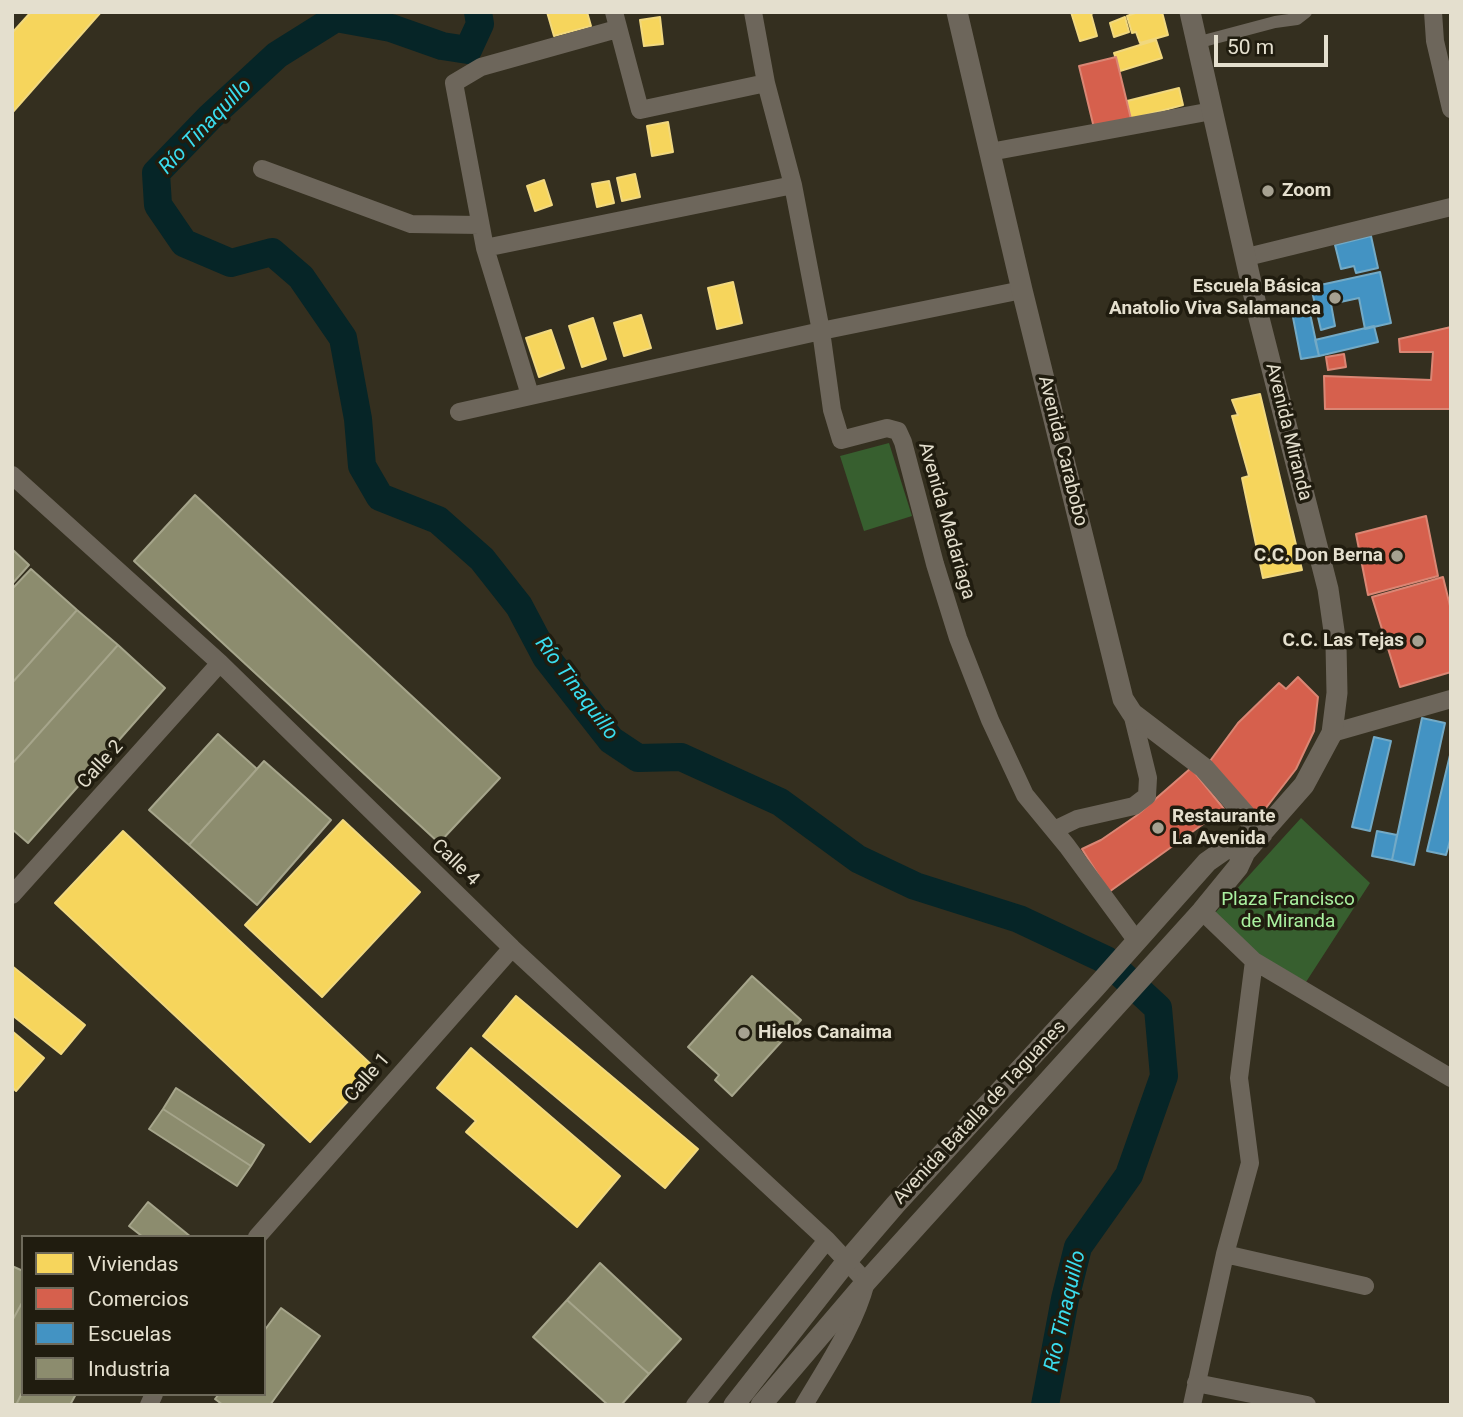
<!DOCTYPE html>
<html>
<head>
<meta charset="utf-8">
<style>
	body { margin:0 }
	#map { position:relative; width:1463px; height:1417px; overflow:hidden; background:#342f1f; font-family:Roboto,sans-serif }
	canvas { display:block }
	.frame { position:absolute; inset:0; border:14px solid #e4dfce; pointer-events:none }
	.legend { position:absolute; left:21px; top:1235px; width:245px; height:161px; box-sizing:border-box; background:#201c0f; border:2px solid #6e6a5b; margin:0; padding:9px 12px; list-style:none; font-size:21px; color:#e4dfce }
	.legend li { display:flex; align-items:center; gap:14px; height:35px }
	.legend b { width:35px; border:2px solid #6e6a5b }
	.scale { position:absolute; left:1214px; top:35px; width:114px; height:32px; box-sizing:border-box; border:4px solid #e4dfce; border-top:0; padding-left:9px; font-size:21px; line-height:24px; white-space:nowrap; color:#e4dfce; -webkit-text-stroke:5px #201c0f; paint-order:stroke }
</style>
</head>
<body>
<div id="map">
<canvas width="1463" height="1417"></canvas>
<div class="frame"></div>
<ul class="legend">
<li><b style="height:19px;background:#f6d55c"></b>Viviendas</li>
<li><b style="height:19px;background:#d6604d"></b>Comercios</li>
<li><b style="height:19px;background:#4393c3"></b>Escuelas</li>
<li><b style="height:19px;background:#8c8c6e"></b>Industria</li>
</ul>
<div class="scale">50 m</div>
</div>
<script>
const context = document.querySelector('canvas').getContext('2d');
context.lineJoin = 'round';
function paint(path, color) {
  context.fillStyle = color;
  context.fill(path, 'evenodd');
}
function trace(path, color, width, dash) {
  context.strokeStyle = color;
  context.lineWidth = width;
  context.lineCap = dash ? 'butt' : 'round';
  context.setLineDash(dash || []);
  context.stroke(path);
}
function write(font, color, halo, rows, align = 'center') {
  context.font = font + ' Roboto,sans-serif';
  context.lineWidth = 7;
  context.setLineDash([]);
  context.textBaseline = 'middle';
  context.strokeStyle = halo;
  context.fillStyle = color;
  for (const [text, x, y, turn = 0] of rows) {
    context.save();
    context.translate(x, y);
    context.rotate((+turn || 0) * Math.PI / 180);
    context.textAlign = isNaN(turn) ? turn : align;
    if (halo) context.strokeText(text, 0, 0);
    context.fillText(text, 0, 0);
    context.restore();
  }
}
const green = new Path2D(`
	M889,443L912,516L864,531L840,456Z
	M1301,818L1370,883L1306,982L1255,953L1215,913Z`);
const homes = new Path2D(`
	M31,12H101L12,113V33Z
	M547,12H587L591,26L554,36Z
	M1071,12H1095L1091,14L1097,36L1080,41Z
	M1138,12H1162L1168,35L1140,43L1136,32L1132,33L1127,16Z
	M660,17L663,44L644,46L640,20Z
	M1125,17L1129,32L1114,37L1110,23Z
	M1156,40L1162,58L1120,71L1114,53Z
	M1179,88L1183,105L1131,119L1127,101Z
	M668,122L673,152L652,156L647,126Z
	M635,174L640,197L622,201L617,178Z
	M544,180L552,205L535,211L527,186Z
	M609,181L614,203L597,207L592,184Z
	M733,282L742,323L717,329L708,288Z
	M641,315L651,348L624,356L614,323Z
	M593,318L606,359L582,367L569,326Z
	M551,330L564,368L539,377L526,338Z
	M1260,394L1302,570L1263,578L1242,478L1249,476L1232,416L1238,415L1232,400Z
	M343,820L420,892L322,997L245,925Z
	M123,831L377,1070L310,1142L55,903Z
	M12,966L85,1025L61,1054L12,1015Z
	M516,996L698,1149L665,1188L483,1036Z
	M12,1031L44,1058L16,1091L12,1087Z
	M471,1048L620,1176L577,1227L466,1132L476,1121L437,1088Z`);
const shops = new Path2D(`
	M1116,57L1131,119L1094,128L1079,66Z
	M1451,327V409H1325L1324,376L1431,380L1433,352H1400L1399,339Z
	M1344,354L1346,367L1328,370L1326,357Z
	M1426,516L1438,576L1368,595L1356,534Z
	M1443,577L1451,610V672L1400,687L1372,597Z
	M1298,677L1318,697L1314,731L1296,769L1259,817L1210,761L1238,723L1279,683L1286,689Z
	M1191,768L1224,809L1109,892L1082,849L1101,840L1136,816Z`);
const schools = new Path2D(`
	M1371,236L1378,268L1356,273L1354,266L1341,269L1335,245Z
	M1380,272L1391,323L1365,329L1359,298L1331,304L1335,326L1321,330L1311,287Z
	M1308,304L1319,356L1301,359L1291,307Z
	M1374,326L1378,342L1319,356L1315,340Z
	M1422,718L1445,723L1414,865L1392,860Z
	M1374,737L1391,741L1370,831L1352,827Z
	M1451,751V837L1446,855L1427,851Z
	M1377,831L1397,835L1392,860L1372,856Z`);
const industry = new Path2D(`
	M195,495L500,778L439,843L134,561Z
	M12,549L29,565L12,584Z
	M31,569L77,610L12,683V589Z
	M77,610L118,645L12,764V683Z
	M118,645L165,688L28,843L12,829V764Z
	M218,734L257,769L189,845L149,810Z
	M264,761L331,820L257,905L189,845Z
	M752,976L801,1020L732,1096L715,1080L719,1075L688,1047Z
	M176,1088L264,1145L251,1166L163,1109Z
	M163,1109L251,1166L237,1186L149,1129Z
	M148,1202L191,1237H143L129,1226Z
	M600,1263L681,1339L649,1374L567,1300Z
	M12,1266L23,1271V1301L12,1321Z
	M567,1300L649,1374L621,1405H608L533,1337Z
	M23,1301V1391L16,1405H12V1321Z
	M281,1308L320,1336L270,1405H223L215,1399L219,1394H264V1331Z
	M23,1391V1394H76L70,1405H16Z`);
const river = new Path2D(`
	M478,12L480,24L468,50L442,46L391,28L336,18L277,55L210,117L156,173L158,205L184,243L231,263L272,252L301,277L343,338L358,419L362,466L380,497L438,520L482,559L519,606L546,657L611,740L638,758L681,757L780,802L858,859L915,886L1019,919L1106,960L1158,1008L1164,1076L1129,1175L1078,1247L1065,1299L1045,1405`);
const pedestrian = new Path2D(`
	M1196,43L1275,22L1297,19L1306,12`);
const minor = new Path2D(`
	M614,12L640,110L766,83
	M753,12L766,83L793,185L821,331L832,410L841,440L887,428L898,431L903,442L935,564L958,638L990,720L1025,795L1067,846L1136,940
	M1433,12L1435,41L1451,109
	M990,152L1212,111
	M262,169L411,224L480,225
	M485,248L454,83L481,67L617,29
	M1247,257L1451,207
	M530,395L485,248L793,185
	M459,412L821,331L1022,290
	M12,475L220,663L512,948L827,1240L866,1282C855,1325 827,1366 804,1405
	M1332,733L1451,699
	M1054,830L1077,819L1134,806L1147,796L1148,778L1132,713
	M12,895L220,663
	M1254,961L1451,1078
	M257,1237L512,948
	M1225,1254L1365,1286
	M1196,1383L1307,1405
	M149,1405L154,1394
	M695,1405L827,1240
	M1192,1405L1225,1254L1250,1163L1239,1078L1254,961L1202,911`);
const tertiary = new Path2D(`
	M957,12L1022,290L1123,699L1132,713L1204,768L1262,834
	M734,1405L847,1261L896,1204L1095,988L1207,862L1227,848L1245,852
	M761,1405L866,1282L1202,911L1238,867L1245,852L1304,785L1332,733L1337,693L1336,645L1328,589L1259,318L1190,12`);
const markers = [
	[1268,191,7,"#a6a191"],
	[1335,298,7,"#a6a191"],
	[1397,556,7,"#a6a191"],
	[1418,641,7,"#a6a191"],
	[1158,828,7,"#a6a191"],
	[744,1033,7,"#a6a191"]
];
const poiNames = [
	["Zoom",1282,191],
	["Escuela Básica",1321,287,"right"],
	["Anatolio Viva Salamanca",1321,309,"right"],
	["C.C. Don Berna",1383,556,"right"],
	["C.C. Las Tejas",1404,641,"right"],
	["Restaurante",1172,817],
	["La Avenida",1172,839],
	["Hielos Canaima",758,1033]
];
const streetNames = [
	["Avenida Miranda",1288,432,76],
	["Avenida Carabobo",1062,451,76],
	["Avenida Madariaga",946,521,74],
	["Calle 2",101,765,-48],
	["Calle 4",455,863,44],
	["Calle 1",368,1078,-49],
	["Avenida Batalla de Taguanes",980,1113,-47]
];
const parkNames = [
	["Plaza Francisco",1288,900],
	["de Miranda",1288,922]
];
const waterNames = [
	["Río Tinaquillo",206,127,-46],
	["Río Tinaquillo",576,689,53],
	["Río Tinaquillo",1066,1311,-77]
];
paint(green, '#375f2f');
paint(homes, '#f6d55c');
trace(homes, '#f1d87e', 2);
paint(shops, '#d6604d');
trace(shops, '#da8674', 2);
paint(schools, '#4393c3');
trace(schools, '#73aac6', 2);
paint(industry, '#8c8c6e');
trace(industry, '#a6a58b', 2);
trace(river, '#062527', 28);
trace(pedestrian, '#6d665b', 12);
trace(minor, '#6d665b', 18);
trace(tertiary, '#6d665b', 21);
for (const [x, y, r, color] of markers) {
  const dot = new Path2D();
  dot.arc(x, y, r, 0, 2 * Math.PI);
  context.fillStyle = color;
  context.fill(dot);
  trace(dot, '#201c0f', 2.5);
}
write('bold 19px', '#e4dfce', '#201c0f', poiNames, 'left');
write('19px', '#e4dfce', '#201c0f', streetNames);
write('19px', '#a9f09f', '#201c0f', parkNames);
write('italic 21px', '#3addee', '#201c0f', waterNames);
</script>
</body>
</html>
